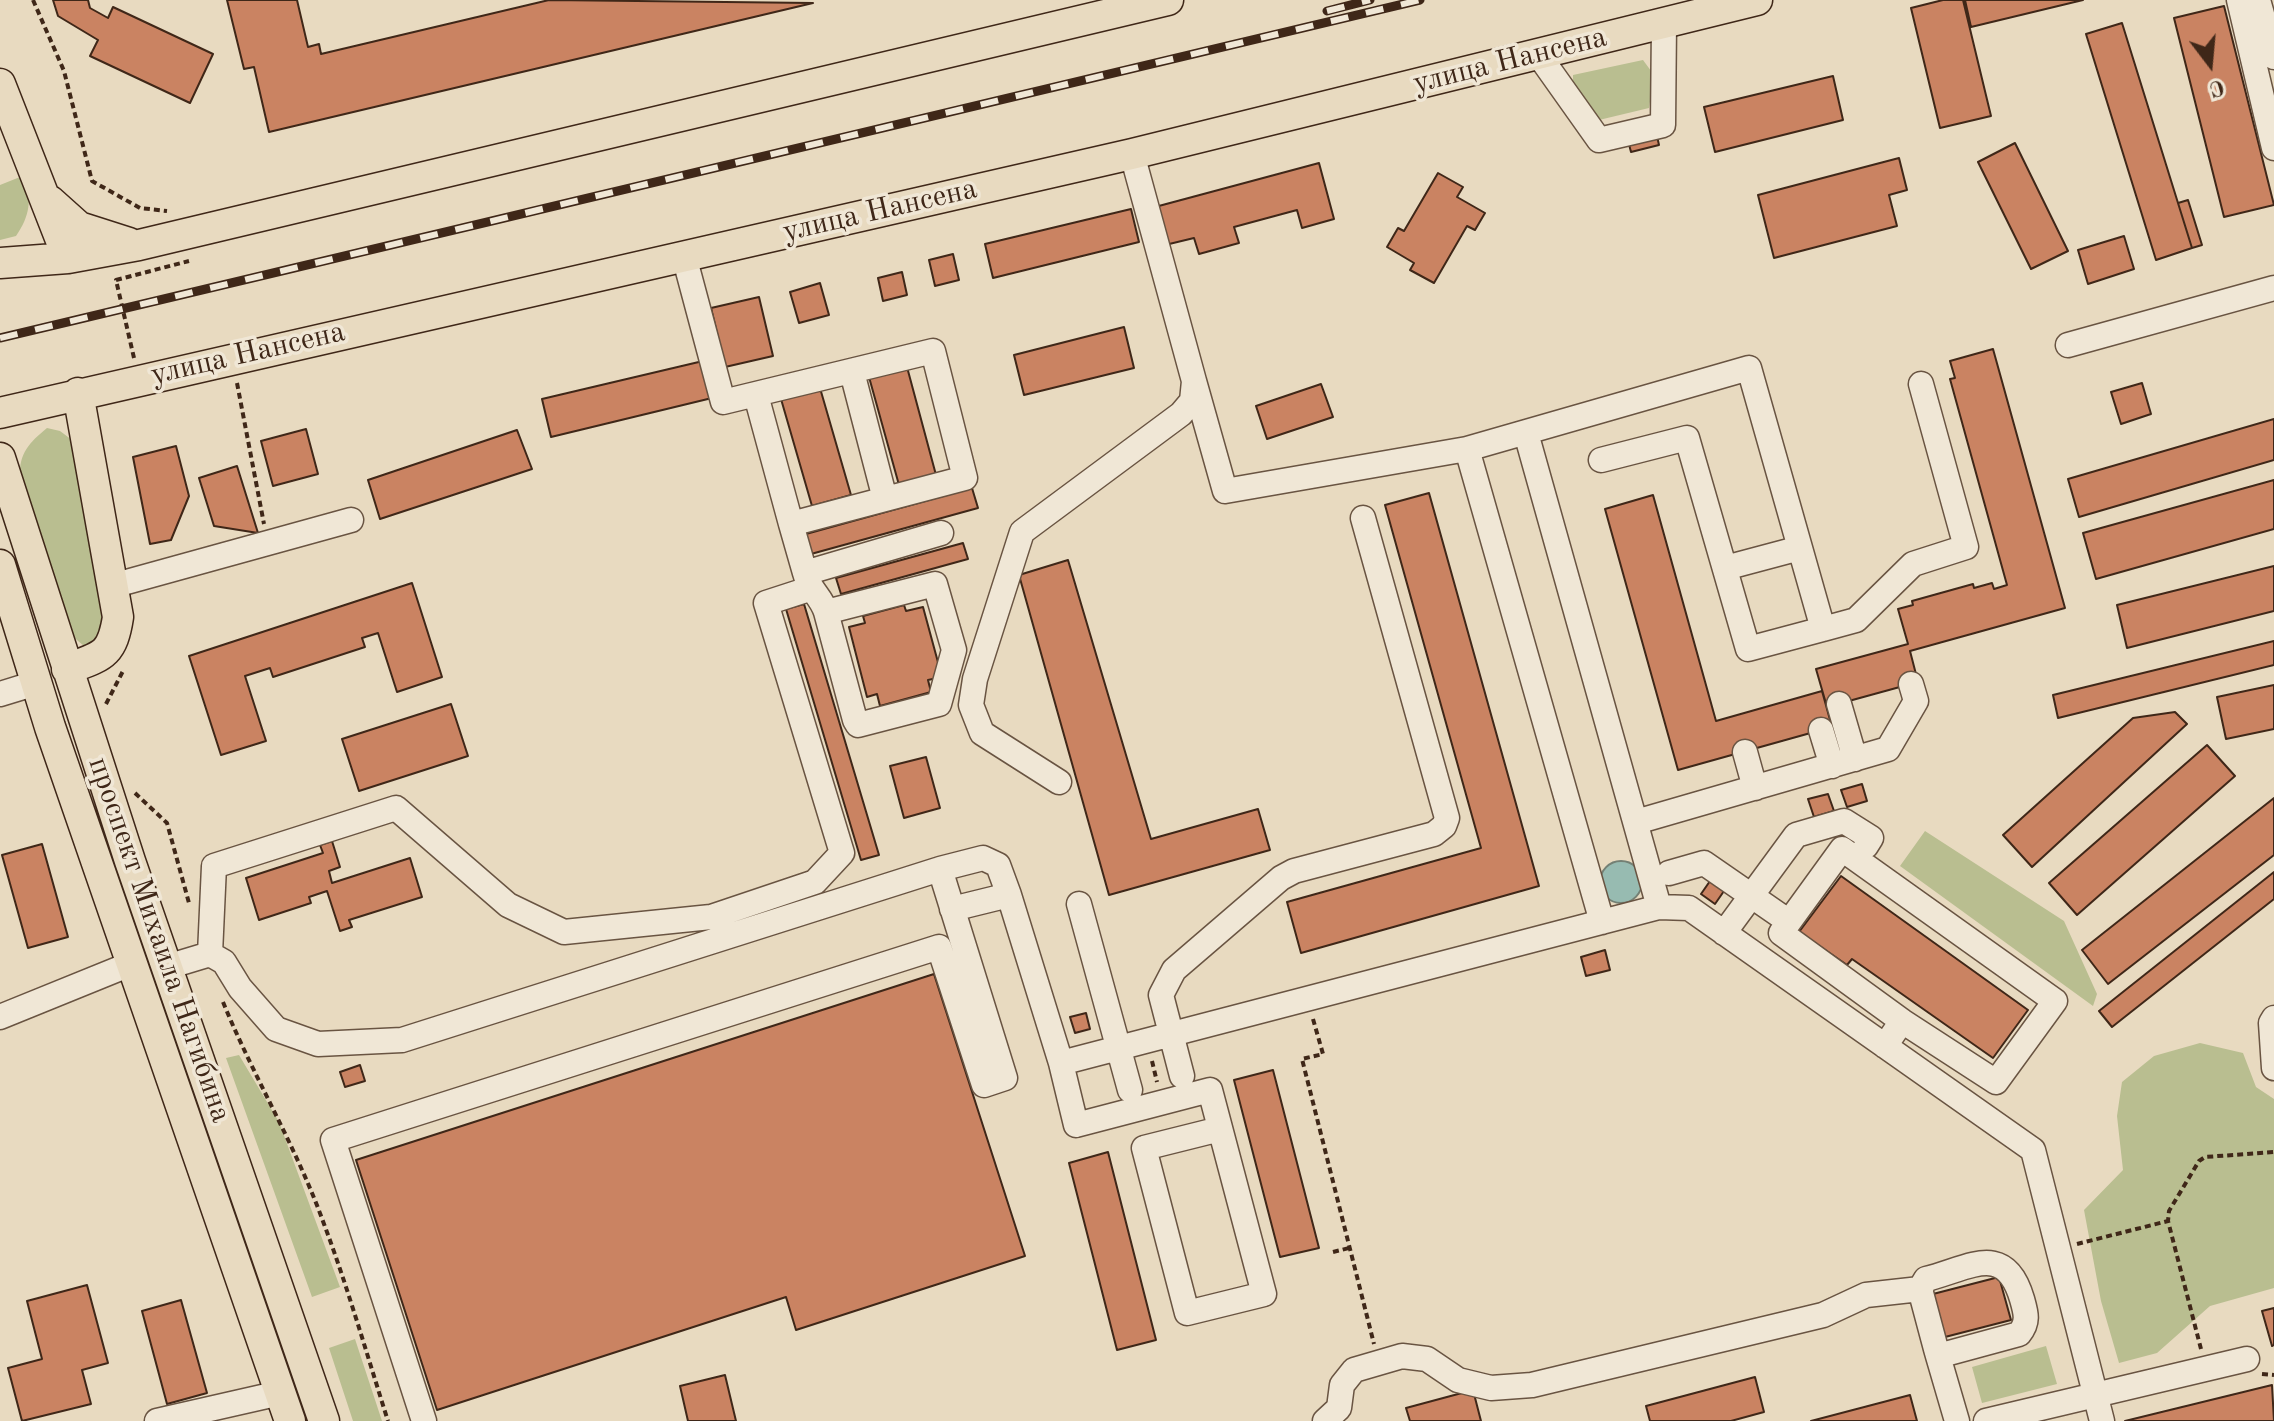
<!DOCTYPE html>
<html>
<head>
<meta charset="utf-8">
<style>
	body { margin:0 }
	#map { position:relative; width:2274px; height:1421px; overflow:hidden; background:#e8dac0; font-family:"Old Standard TT",serif }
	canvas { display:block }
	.north { position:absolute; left:2170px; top:24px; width:80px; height:80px; -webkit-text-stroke:6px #f0e7d6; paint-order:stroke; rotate:164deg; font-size:22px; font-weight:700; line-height:32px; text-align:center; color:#3f2718 }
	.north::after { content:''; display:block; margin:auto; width:28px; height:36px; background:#3f2718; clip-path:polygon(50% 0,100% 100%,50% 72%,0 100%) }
</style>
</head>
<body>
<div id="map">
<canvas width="2274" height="1421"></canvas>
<div class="north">С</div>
</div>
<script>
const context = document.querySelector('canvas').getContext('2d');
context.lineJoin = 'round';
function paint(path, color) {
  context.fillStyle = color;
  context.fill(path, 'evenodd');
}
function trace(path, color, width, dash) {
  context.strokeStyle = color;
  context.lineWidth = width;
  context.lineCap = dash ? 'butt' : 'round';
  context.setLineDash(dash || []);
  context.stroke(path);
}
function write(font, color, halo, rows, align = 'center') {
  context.font = font + ' "Old Standard TT",serif';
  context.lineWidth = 7;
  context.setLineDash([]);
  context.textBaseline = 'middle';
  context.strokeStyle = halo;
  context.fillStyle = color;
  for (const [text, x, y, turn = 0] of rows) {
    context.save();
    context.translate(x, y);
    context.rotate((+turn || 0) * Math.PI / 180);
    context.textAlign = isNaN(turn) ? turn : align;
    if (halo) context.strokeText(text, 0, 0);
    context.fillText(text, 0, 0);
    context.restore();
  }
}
const green = new Path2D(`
	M1643,60L1654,75L1649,108L1599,120L1573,85V75Z
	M25,175C32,199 30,216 16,236L0,240V185Z
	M47,428L60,431L76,443L108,604L98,644L84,646L71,635L20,477C19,453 29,443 47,428Z
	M1925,831L2064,921L2097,994L2093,1006L1900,866Z
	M2200,1043L2243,1053L2256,1087L2274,1099V1288L2210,1306L2157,1353L2119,1363L2101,1301L2084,1210L2123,1170L2117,1116L2122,1082L2154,1056Z
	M239,1055L279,1122L340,1287L312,1297L226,1058Z
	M355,1339L382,1421H353L329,1348Z
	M2046,1346L2057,1384L1982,1403L1972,1367Z`);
const water = new Path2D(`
	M1600 882a21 21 0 1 1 42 0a21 21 0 1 1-42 0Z`);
const building = new Path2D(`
	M53,0H88L90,8L108,18L113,7L213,54L190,103L90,56L98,40L58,16Z
	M227,0H297L308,47L319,44L321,54L549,0L813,3L269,132L254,67L244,69Z
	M1943,0H1963L1991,116L1940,128L1911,8Z
	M1965,0H2083L1971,27Z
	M2224,6L2274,205L2224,217L2174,18Z
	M2122,23L2192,248L2156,260L2086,34Z
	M1833,76L1843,120L1715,152L1704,107Z
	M1654,123L1659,145L1631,152L1625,129Z
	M2015,143L2068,251L2031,269L1978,162Z
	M1899,158L1907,190L1889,195L1897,226L1774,258L1758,195Z
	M1319,163L1334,219L1302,228L1297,210L1234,227L1239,243L1199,254L1194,238L1165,245L1155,207Z
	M1438,173L1463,187L1457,197L1485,213L1475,230L1467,226L1434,283L1410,270L1414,263L1387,247L1398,228L1404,231Z
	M2188,200L2202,245L2192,248L2178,203Z
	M1131,209L1139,242L993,278L985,244Z
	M2124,236L2134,269L2088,284L2078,250Z
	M953,254L959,280L935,286L929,260Z
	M902,272L907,295L883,301L878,278Z
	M820,283L829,315L799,323L790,292Z
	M759,297L773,356L725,367L711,308Z
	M1124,327L1134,368L1024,395L1014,355Z
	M1993,349L2065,608L1910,651L1918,682L1827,707L1816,669L1908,644L1898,609L1913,605L1912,601L1973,584L1974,588L1992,583L1994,589L2007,585L1950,379L1955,378L1950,361Z
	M703,361L712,398L551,437L542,399Z
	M907,367L936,475L899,485L869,377Z
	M2142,383L2151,414L2121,424L2111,392Z
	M1321,384L1333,417L1267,439L1256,406Z
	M820,388L851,495L812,506L781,399Z
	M2274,419V460L2079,517L2068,479Z
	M306,429L318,474L273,486L261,441Z
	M517,430L532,469L380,519L368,480Z
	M176,446L189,496L171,540L150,544L133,457Z
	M237,466L258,533L214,526L199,478Z
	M2274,480V529L2096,579L2083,533Z
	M972,488L978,508L811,554L806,534Z
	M1429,493L1539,886L1301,953L1287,902L1481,848L1385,505Z
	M1653,495L1716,721L1822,691L1832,727L1678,770L1605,509Z
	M963,543L968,559L841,594L836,578Z
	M1068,560L1151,839L1258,809L1270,850L1109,895L1019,575Z
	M2274,566V611L2127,648L2117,605Z
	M412,583L442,677L397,692L378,633L362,638L365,647L273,677L270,668L245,676L266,741L221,755L189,656Z
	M804,604L879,855L861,860L786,609Z
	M904,605L906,611L923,607L942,677L928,680L931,692L880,706L877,694L867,697L849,627L865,623L863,616Z
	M2274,641V665L2058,718L2053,695Z
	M2274,685V729L2226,739L2217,697Z
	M451,704L468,756L359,791L342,739Z
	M2175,712L2187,724L2032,867L2003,835L2133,718Z
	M2207,745L2235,776L2077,915L2049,883Z
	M926,757L940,808L904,818L890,766Z
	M1862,784L1867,801L1847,807L1841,790Z
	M1828,794L1834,811L1814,817L1808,799Z
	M2274,798V855L2108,984L2082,950Z
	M332,841L340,867L329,871L332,883L410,858L422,897L349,920L352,927L340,931L327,891L309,897L311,903L259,920L246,878L323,853L320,845Z
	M42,844L68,937L28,948L2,855Z
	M2274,872V899L2112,1027L2099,1011Z
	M1841,876L2028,1010L1993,1058L1852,959L1847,965L1799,932Z
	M1710,881L1724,891L1715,904L1701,894Z
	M1605,950L1610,970L1586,976L1581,957Z
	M934,974L1025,1256L796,1330L786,1297L437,1410L356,1160Z
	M1086,1013L1090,1029L1075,1033L1070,1017Z
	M360,1065L365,1081L345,1087L340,1072Z
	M1273,1070L1319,1248L1280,1257L1234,1080Z
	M1108,1152L1156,1340L1117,1350L1069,1163Z
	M1999,1277L2011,1320L1945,1337L1933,1294Z
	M87,1285L108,1363L82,1370L91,1404L22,1421L8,1368L42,1359L27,1301Z
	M181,1300L207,1393L167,1404L142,1311Z
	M2274,1308V1345L2272,1346L2262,1311Z
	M725,1375L736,1421H688L680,1386Z
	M1755,1377L1764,1412L1731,1421H1650L1646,1406Z
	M2272,1385L2274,1421H2125Z
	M1473,1390L1481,1421H1410L1406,1408Z
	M1910,1395L1917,1421H1811Z`);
const path = new Path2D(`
	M33,0L64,71L92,181L140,208L167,211
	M134,358L116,280L189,261
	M237,383L264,524
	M106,704L124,669
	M135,793L167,823L189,903
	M223,1002C254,1078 296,1146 324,1224C348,1288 367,1355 388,1421
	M1313,1019L1323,1054L1302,1059L1374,1344
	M1152,1061L1157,1082
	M2077,1244L2168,1221
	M1333,1252L1349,1248
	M2201,1349L2168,1221L2169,1211L2199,1161L2205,1157L2274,1152
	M2262,1374L2274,1375`);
const minor = new Path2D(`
	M2239,0L2274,148
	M2258,0L2274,57
	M1538,54L1599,140L1663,125L1664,23
	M684,256L723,402L933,351L965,478L791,524L756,395
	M2068,345L2274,288
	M852,372L885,499
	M1194,381L1225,491L1467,449L1749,368L1823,629L1856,620L1913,564L1966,547L1921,384
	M1526,433L1659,907
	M1467,449L1602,922
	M1601,460L1687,438L1748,649L1823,629
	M791,524L805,573
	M1725,568L1800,548
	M112,586L351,520
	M826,612L935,584L954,650L939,704L858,725L855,720L826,612C821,596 809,590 805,573L941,533
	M0,694L36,683
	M1839,704L1855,759
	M1821,730L1832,766
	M1745,752L1755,788
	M1059,782L982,733L971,705L975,679L1022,532L1181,414L1192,401L1194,381L1132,154
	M1636,822L1888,749L1916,701L1911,684
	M940,869L983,858L998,865L1009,895
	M1669,873L1704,863L1785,919
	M1079,904L1130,1090
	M952,909L1009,895L1061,1063L1659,907L1689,908L2033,1150L2102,1421
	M1724,933L1796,835L1844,821L1871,838L1866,846
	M210,954L214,866L396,808L508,905L564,932L711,917L815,882L842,853L766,603L809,589
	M167,967L210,954L224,962L240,988L276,1029L318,1044L402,1040L940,869L1005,1078L984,1085L939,947L333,1140L424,1421
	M0,1017L133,963
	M2274,1018L2271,1023L2274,1068
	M1885,1046L1902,1021L1996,1082L2055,1001L1842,849L1781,933L1902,1021
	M1061,1063L1076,1125L1210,1090L1264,1294L1187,1313L1144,1148L1220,1129
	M1182,1076L1161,995L1174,970L1281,878L1294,871L1434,834L1444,826L1447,818L1363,518
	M1938,1356L2019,1334C2029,1322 2026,1313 2022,1299C2005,1241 1970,1268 1926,1279L1920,1289L1936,1349L1938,1356L1957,1421
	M157,1421L280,1393
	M1325,1421L1339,1408L1342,1385L1354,1370L1402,1356L1427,1359L1458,1380L1491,1388L1532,1385L1823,1315L1866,1295L1920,1289
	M1986,1421L2247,1359`);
const major = new Path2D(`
	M0,84L68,258
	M50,201L79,227L129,243
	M0,263L68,258L139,245L1168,0
	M0,413L1132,154L1757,0
	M0,458L130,861L324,1421
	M0,565L50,727L290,1421
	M67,669C102,656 112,656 118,617L78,393`);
const rail = new Path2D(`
	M1327,11L1370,0
	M0,338L1420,0`);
const streetNames = [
	["улица Нансена",1510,61,-14],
	["улица Нансена",880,211,-13],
	["улица Нансена",248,354,-13],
	["проспект Михаила Нагибина",159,940,71]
];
paint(green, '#b9be90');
paint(water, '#97bbb1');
trace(water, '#748074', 2);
paint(building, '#ca8362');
trace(building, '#3f2718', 2);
trace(minor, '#695442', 27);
trace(major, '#3f2718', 33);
trace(path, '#3f2718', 4, [6, 4]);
trace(minor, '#f0e7d6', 24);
trace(major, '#e8dac0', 30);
trace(rail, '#3f2718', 9);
trace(rail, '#f0e7d6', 6, [18]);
write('30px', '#3f2718', '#f0e7d6', streetNames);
</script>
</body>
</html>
